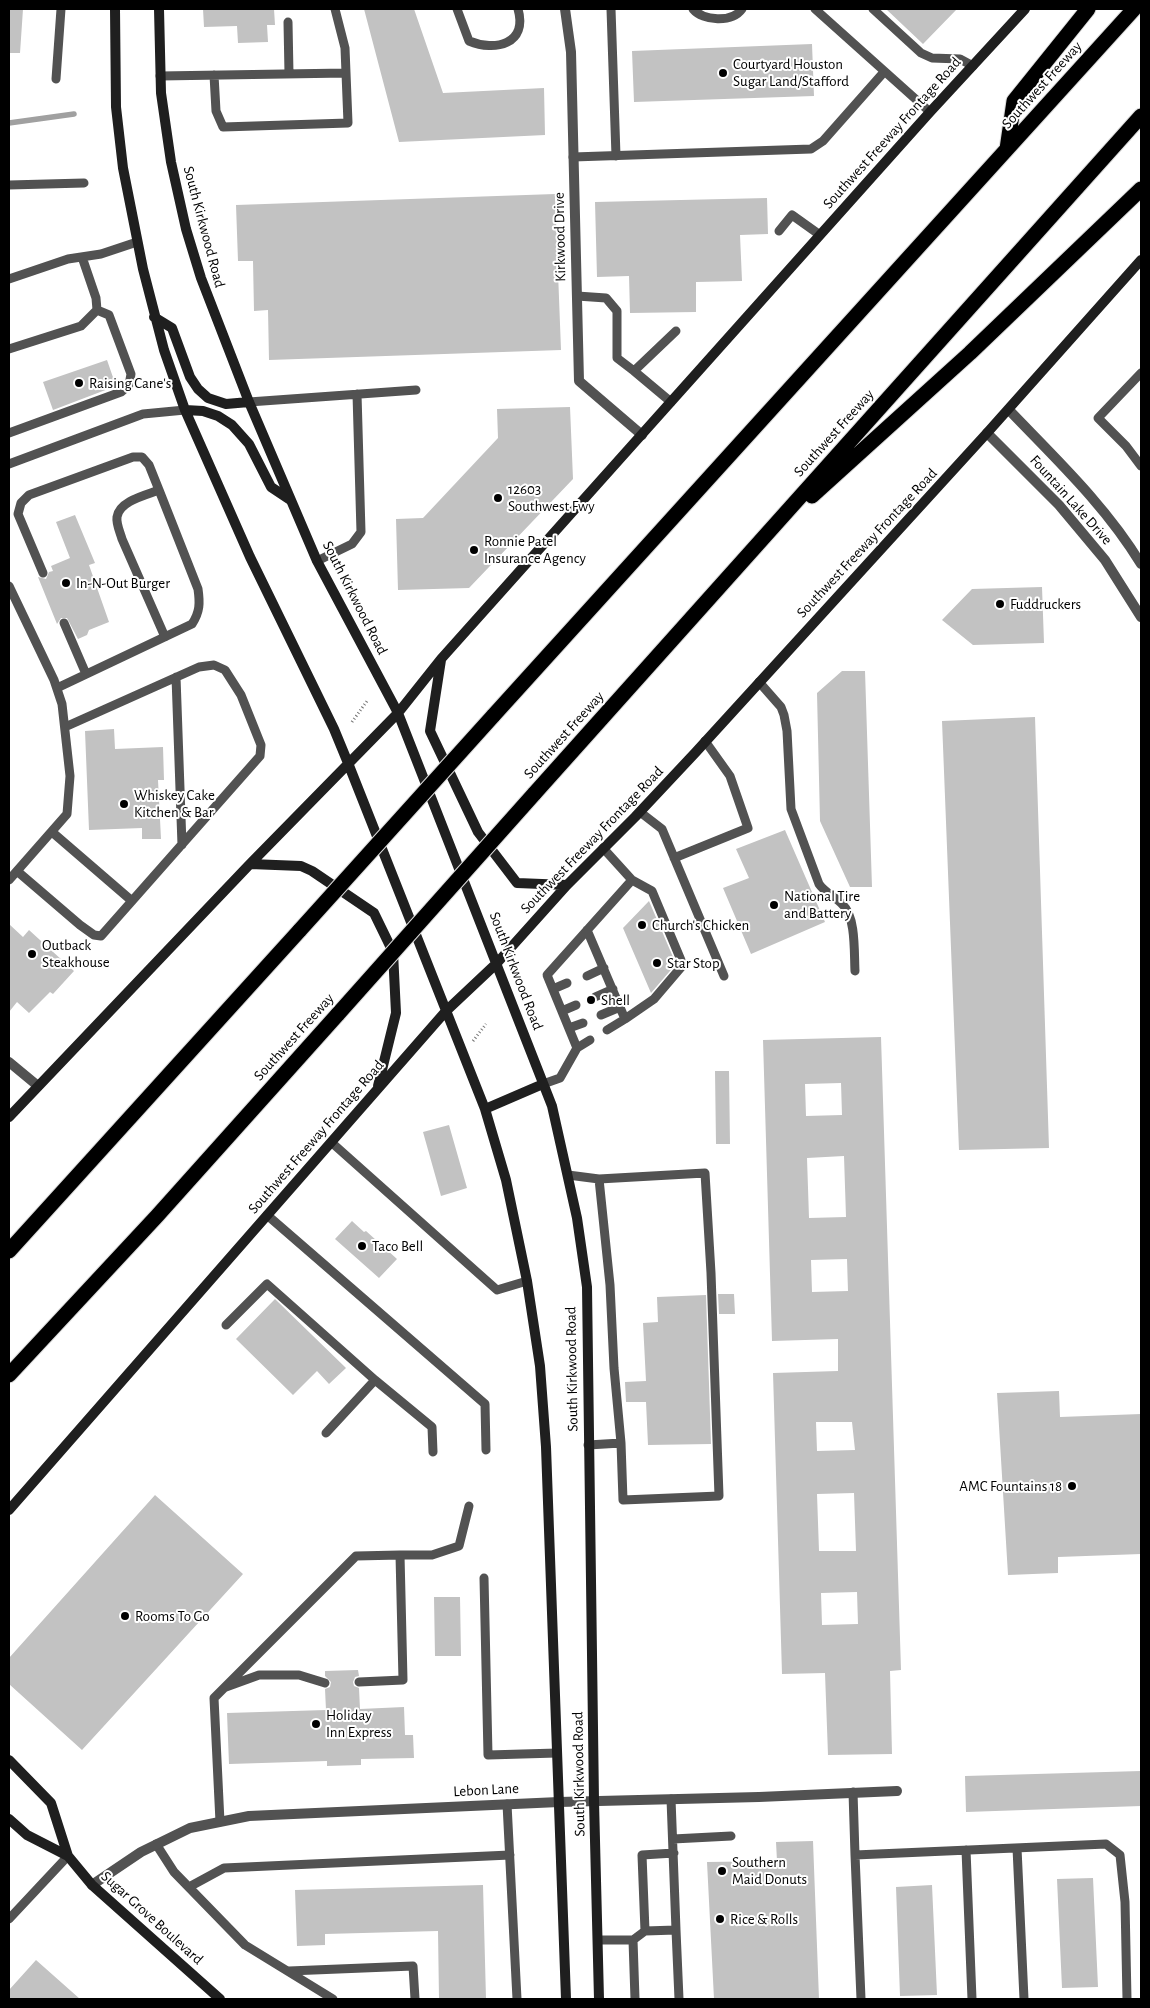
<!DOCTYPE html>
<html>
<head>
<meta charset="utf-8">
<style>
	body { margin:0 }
	#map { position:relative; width:1150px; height:2008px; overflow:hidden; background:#fff; font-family:"Alegreya Sans",sans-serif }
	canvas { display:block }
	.frame { position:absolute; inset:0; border:10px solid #000; pointer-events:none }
</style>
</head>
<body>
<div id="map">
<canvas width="1150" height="2008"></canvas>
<div class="frame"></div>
</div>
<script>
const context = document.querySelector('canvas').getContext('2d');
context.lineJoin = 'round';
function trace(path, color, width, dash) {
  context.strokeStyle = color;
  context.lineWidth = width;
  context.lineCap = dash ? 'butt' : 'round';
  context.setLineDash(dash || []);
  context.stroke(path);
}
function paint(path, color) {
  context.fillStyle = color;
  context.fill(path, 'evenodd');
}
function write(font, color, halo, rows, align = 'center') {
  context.font = font + ' "Alegreya Sans",sans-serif';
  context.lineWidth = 4;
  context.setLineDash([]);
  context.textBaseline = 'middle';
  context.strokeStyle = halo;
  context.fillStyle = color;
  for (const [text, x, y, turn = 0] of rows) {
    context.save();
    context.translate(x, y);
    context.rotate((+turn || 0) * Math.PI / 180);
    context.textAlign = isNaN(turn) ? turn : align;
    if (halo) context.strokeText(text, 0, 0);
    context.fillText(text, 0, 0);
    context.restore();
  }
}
const stream = new Path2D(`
	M9,123L74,114`);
const building = new Path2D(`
	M9,9H23L20,53H9Z
	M203,9H274L275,25H267L268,42L238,43L237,26L204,27Z
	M364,9H414L443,93L544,88L545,135L399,142Z
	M886,9H957L923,44Z
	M812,44L814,96L634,102L632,51Z
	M555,194L561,350L269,360L268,310L254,311L253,261H238L236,205Z
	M767,198L768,234L740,235L742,281L696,282V312L630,313L629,276L597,277L595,202Z
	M107,360L116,386L53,410L43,382Z
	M570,407L573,479L469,588L398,590L396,519L423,518L498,438L497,409Z
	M75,515L95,563L89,565L109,622L89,630L87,635L78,639L67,618H61L57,624L38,577L46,579L49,572L53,571L51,566L70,558L56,522Z
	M1042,587L1044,643L973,645L942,620L972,589Z
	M842,671H865L872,887H850L820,821L817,693Z
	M1035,717L1049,1148L959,1150L942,721Z
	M114,729L115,749L163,747L164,780H158L161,839H142V828L89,830L85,731Z
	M785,830L825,922L751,954L723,888L749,878L736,849Z
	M649,901L676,964L651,993L623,928Z
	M9,924L23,937L29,930L74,971L53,994L50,992L29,1013L17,1002L9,1012Z
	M881,1037L901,1670L890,1671L892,1754L828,1755L825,1673L782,1674L773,1373L838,1371V1339L772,1341L763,1040ZM841,1083L842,1115L806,1116L805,1084ZM844,1156L846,1217L809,1218L807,1158ZM847,1259L848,1291L812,1292L811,1260ZM816,1422H852L855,1450L817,1451ZM854,1493L856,1551H819L817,1494ZM857,1592L858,1624L822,1625L821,1593Z
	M715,1071H729L730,1144H716Z
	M449,1125L467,1188L441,1196L423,1132Z
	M352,1221L364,1232L366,1231L397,1259L379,1278L335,1239Z
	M718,1294H734L735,1314H719Z
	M706,1295L711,1444L648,1445L646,1402H626L625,1382L646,1381L643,1323L658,1322L657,1297Z
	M275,1299L346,1368L329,1384L317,1371L293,1395L236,1339Z
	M1059,1391L1060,1417L1141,1414V1554L1058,1557V1573L1008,1575L997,1393Z
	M155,1495L243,1574L82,1750L9,1684V1658Z
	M434,1597H460L461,1656H435Z
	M358,1670L359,1676L355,1677L353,1682L354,1686L359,1688L360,1709L404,1707L405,1735H413L414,1758L361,1759V1765L327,1766V1761L229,1764L227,1713L326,1710L325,1689L330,1687L331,1682L325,1676V1671Z
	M1141,1771V1806L966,1812L965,1776Z
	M813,1841L819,1999H714L707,1862L777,1861L776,1842Z
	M1093,1878L1098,1987L1062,1988L1057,1879Z
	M483,1885L486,1999H439L438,1931L325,1934V1945L297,1946L295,1890Z
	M932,1885L937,1995L900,1996L896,1887Z
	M36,1960L80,1999H9V1990Z`);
const path = new Path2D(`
	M352,722L367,701
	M473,1041L486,1024`);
const lane = new Path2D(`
	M457,9L469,41C495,52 528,44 518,9
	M611,9L616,156
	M693,9C703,21 732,23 742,9
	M815,9L930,112
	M873,9L921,53L932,58L960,59L973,66
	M288,22L289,74
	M214,75L216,111L223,127L348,123L345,48L335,9
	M160,76L346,73
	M56,79L61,9
	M573,157L811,149L823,141L884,72
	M9,185L84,183
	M779,231L792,215L820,235
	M9,279L68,259L101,254L137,242
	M577,296L606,298L617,311V358L634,371
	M9,349L81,326L97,310L96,298L82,257
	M1141,373L1098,418L1126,446L1141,466
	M249,402L416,390
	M671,402L634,371L676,331
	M9,433L121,392L129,385L131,374L109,315L97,310
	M9,464L143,414L185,410
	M317,561L352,544L361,532L357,394
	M43,573L18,514L21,503L29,495L133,457H142L149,465L159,490
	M9,586L54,680L62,704L70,776L67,814L9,880
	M64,623L86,674
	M176,677L182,845
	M759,682L781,707L784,715L787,731L791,809L819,884C825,893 836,897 843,905C856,917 854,953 855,971
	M57,688L192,624C200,612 200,603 198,589L159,490C146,495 119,501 117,517C116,524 120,532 122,539L165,637
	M640,812L662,829L724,976
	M52,832L132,901
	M674,858L748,828L730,776L705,741
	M17,871L80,925L94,935L101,936L260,756L261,745L241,695L225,670L214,665L199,667L65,727
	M587,930L625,1019L607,1030
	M587,976L604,968
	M553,989L567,983
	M595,997L613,989
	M562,1011L576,1005
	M601,1015L620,1007
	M625,1019L654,999L683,965L652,891L632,880
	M569,1028L583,1023
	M577,1048L590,1040
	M543,1084L560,1078L577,1048L547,975L632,880L603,848
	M331,1142L497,1290L527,1281
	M568,1175L599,1179L705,1173L711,1273L719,1496L623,1500L621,1443L588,1445
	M599,1179L610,1285L614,1368L621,1443
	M267,1215L485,1404L486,1450
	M226,1325L267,1284L375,1380
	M326,1433L375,1380L432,1427L433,1452
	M400,1555H432L459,1546L469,1506
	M484,1578L488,1755L557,1753
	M226,1687L259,1675H299L325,1683
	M853,1792L855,1855L1106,1844L1120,1855L1125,1902L1127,1999
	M507,1804L517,1999
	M220,1822L214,1698L356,1556L400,1555L403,1680L359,1682
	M673,1839L731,1836
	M156,1844L174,1872L245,1945L333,1999
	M1017,1848L1024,1999
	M966,1850L972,1999
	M855,1855L861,1999
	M189,1887L224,1868L510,1855
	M9,1919L68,1856
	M676,1930L679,1999
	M645,1931L642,1855L674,1853
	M598,1940H633L635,1999
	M633,1940L645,1931L676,1930L671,1799
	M289,1971L413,1966L415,1999`);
const street = new Path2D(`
	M565,9L571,52L579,381L642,435
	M1009,410C1055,458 1106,506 1141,564
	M987,433L1059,505L1105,560L1141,617
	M9,1062L38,1086
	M92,1885L141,1852L190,1828L249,1816L559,1802L759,1797L897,1791`);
const secondary = new Path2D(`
	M115,9L116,107L123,168L143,269L164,350L185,410L250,557L334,729L348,763L485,1109L506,1180L527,1281L540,1366L546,1447L566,1999
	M159,9L161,93L171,162L186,229L201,278L249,402L317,561L398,713L552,1106L577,1218L587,1287L594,1801L599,1999
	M154,317L172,328L190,377L198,389L208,398L226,404L249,402
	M185,410L203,411L218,416L232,425L249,444L271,487L289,499
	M441,660L430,731L478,832L517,883L567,885
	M250,864L301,866L312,871L374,913L393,952L396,1013L378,1086
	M485,1109L543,1084
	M9,1117L250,864L398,713L441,659L930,112L1025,9
	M9,1510L446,1011L497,963L567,885L635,817L695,753L987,433L1141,260
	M9,1760L51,1803L68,1856L92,1885L220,1999
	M9,1819L27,1835L68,1856`);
const highway = new Path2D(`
	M1007,149L1014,101L1088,9
	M812,496L970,353L1141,189
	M493,716L1134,9
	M534,794L1141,116
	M9,1251L300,930
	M9,1375L157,1216L338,1014`);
const highwayBridge = new Path2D(`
	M300,930L493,716
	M338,1014L534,794`);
const markers = [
	[723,73,5,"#000"],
	[79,383,5,"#000"],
	[498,498,5,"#000"],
	[474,550,5,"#000"],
	[66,583,5,"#000"],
	[1000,604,5,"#000"],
	[124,804,5,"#000"],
	[774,905,5,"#000"],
	[642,925,5,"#000"],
	[32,954,5,"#000"],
	[657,963,5,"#000"],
	[591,1000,5,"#000"],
	[362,1246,5,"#000"],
	[1072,1486,5,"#000"],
	[125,1616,5,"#000"],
	[316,1724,5,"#000"],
	[722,1871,5,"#000"],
	[720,1919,5,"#000"]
];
const poiNames = [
	["Courtyard Houston",733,64],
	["Sugar Land/Stafford",733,81],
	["Raising Cane's",89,383],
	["12603",508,489],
	["Southwest Fwy",508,506],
	["Ronnie Patel",484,541],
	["Insurance Agency",484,558],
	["In-N-Out Burger",76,583],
	["Fuddruckers",1010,604],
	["Whiskey Cake",134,795],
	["Kitchen & Bar",134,812],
	["National Tire",784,896],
	["and Battery",784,913],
	["Church's Chicken",652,925],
	["Outback",42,945],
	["Steakhouse",42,962],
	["Star Stop",667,963],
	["Shell",601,1000],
	["Taco Bell",372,1246],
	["AMC Fountains 18",1062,1486,"right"],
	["Rooms To Go",135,1616],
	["Holiday",326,1715],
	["Inn Express",326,1732],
	["Southern",732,1862],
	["Maid Donuts",732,1879],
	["Rice & Rolls",730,1919]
];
const streetNames = [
	["Southwest Freeway",1042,85,-48],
	["Southwest Freeway Frontage Road",892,133,-48],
	["South Kirkwood Road",204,227,75],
	["Kirkwood Drive",560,237,-91],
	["Southwest Freeway",834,433,-48],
	["Fountain Lake Drive",1071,500,48],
	["Southwest Freeway Frontage Road",867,543,-47],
	["South Kirkwood Road",355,598,63],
	["Southwest Freeway",564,735,-48],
	["Southwest Freeway Frontage Road",592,840,-46],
	["South Kirkwood Road",516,971,69],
	["Southwest Freeway",294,1037,-48],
	["Southwest Freeway Frontage Road",316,1137,-49],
	["South Kirkwood Road",572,1369,-91],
	["South Kirkwood Road",579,1774,-91],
	["Lebon Lane",486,1790,-3],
	["Sugar Grove Boulevard",152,1918,42]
];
trace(stream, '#a0a0a0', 5.5);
paint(building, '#c2c2c2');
trace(highway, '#dbdbdb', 17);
trace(path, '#747474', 3, [1, 2.5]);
trace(lane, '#525252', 9);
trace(street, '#525252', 10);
trace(secondary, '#1f1f1f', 10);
trace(highway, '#000', 15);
trace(highwayBridge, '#dbdbdb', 17, []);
trace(highwayBridge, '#000', 15);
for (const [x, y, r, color] of markers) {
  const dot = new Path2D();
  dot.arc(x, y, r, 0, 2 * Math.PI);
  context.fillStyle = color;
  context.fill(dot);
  trace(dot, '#fff', 2);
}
write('15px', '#000', '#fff', poiNames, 'left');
write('15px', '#000', '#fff', streetNames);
</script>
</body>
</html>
